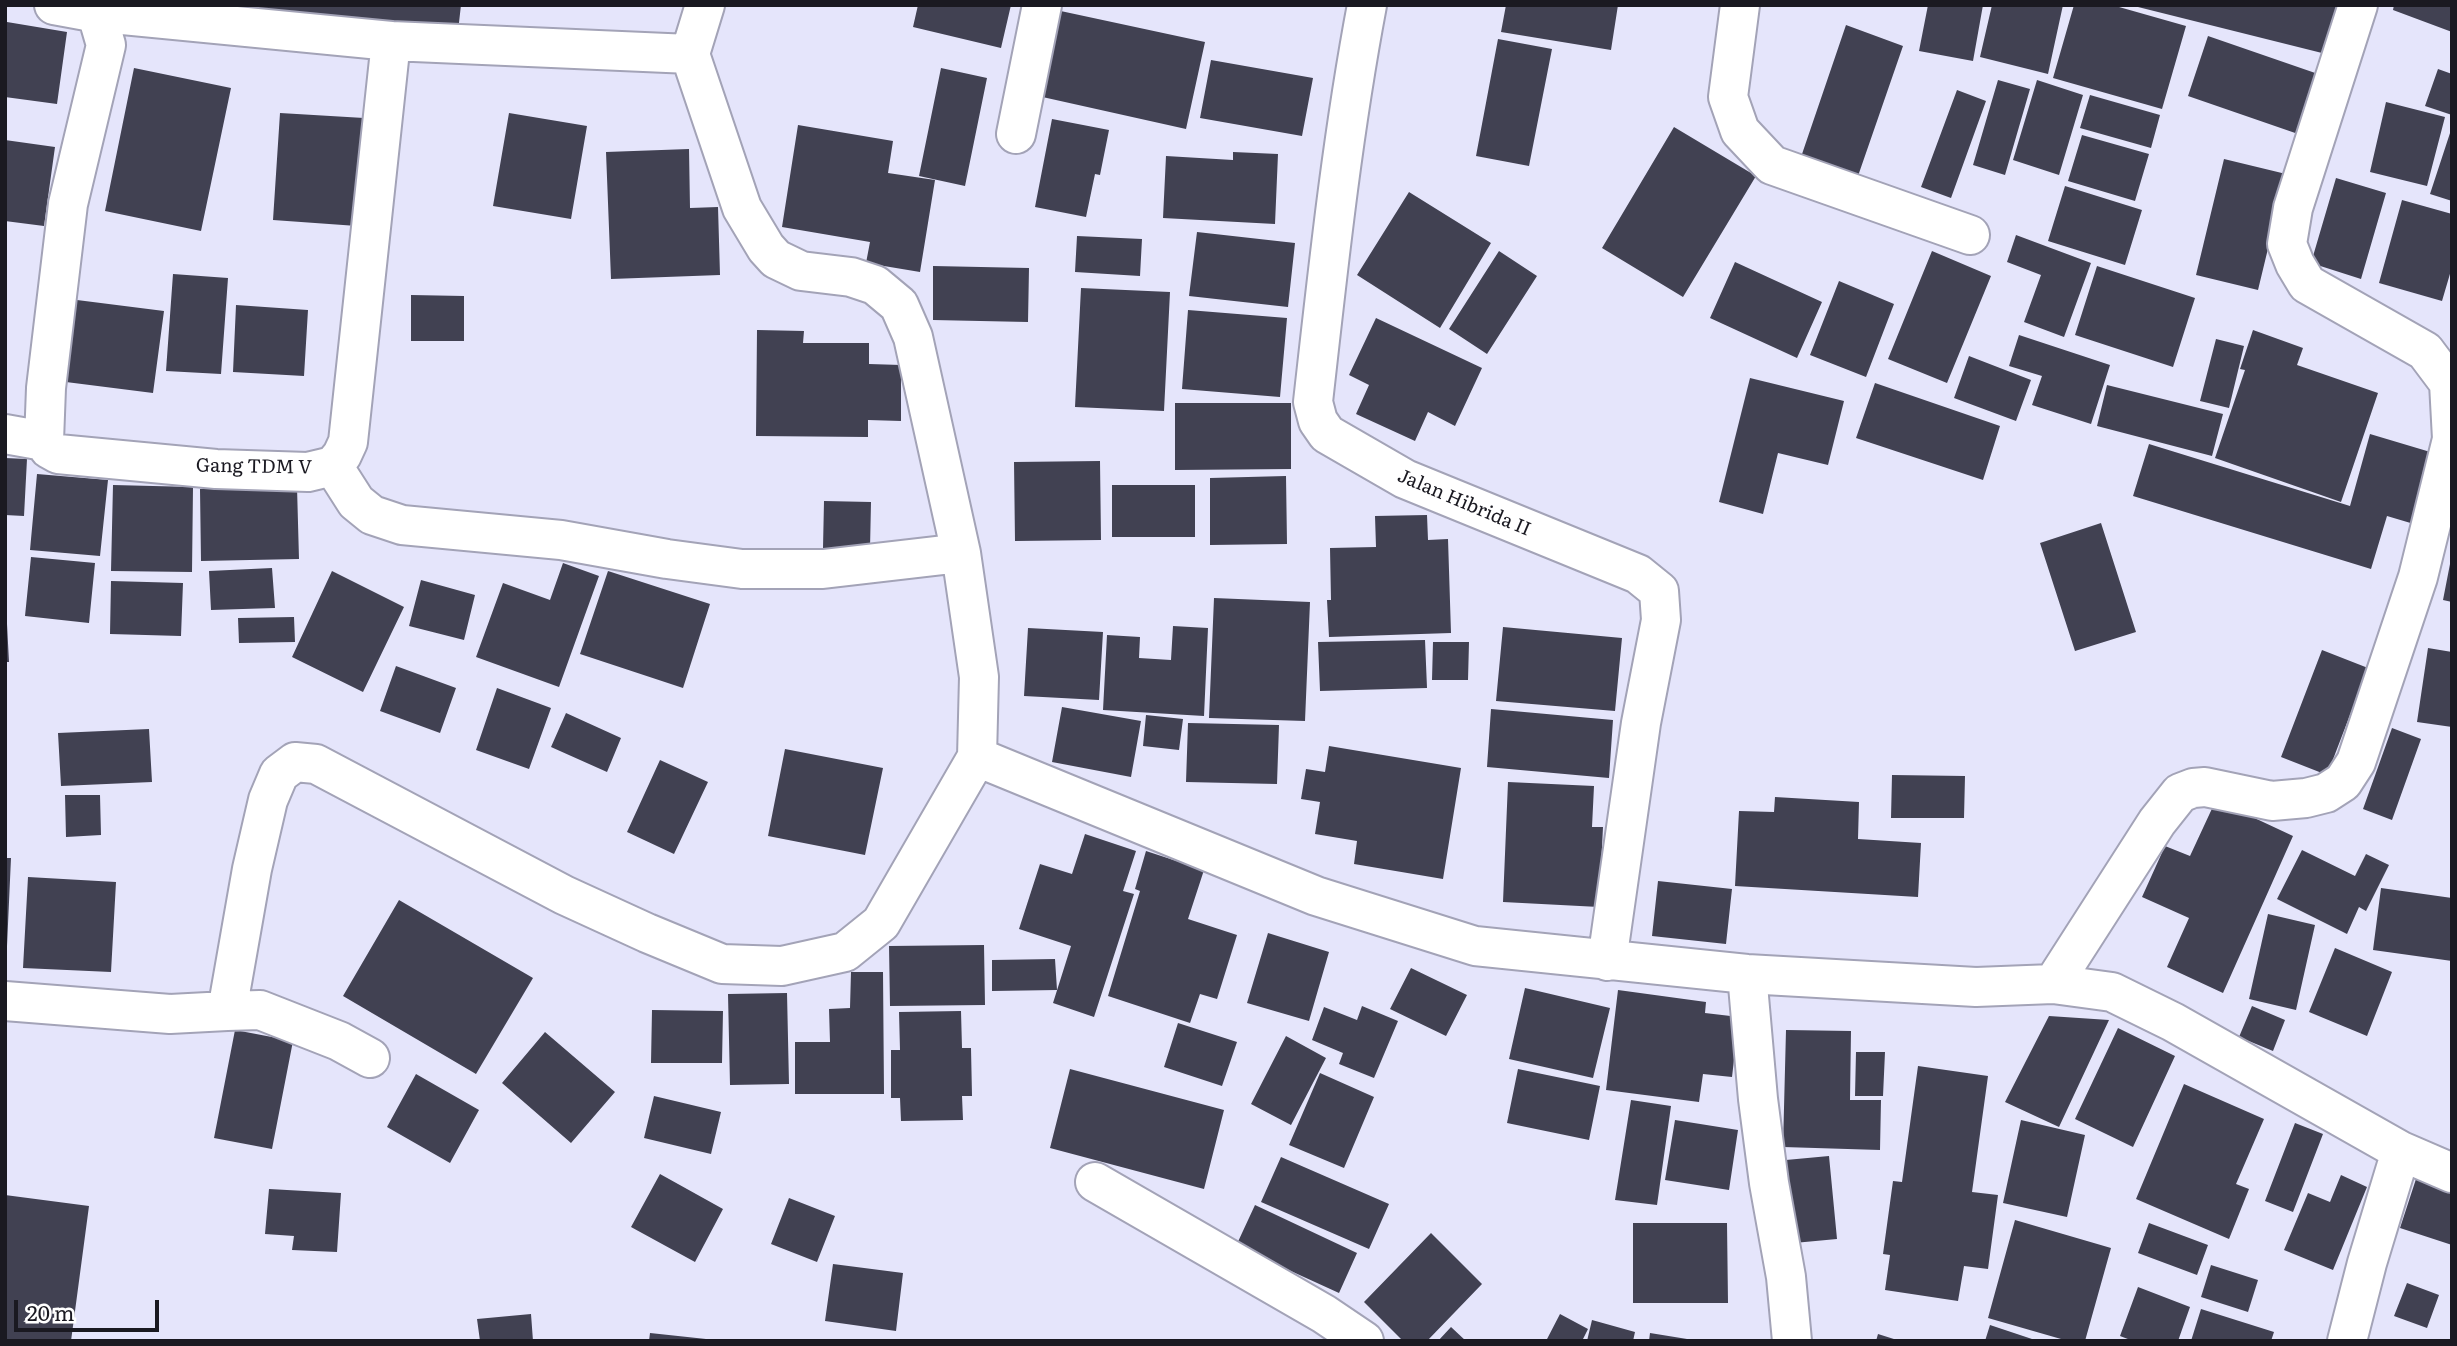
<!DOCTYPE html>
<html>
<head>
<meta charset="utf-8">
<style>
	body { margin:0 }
	#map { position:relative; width:2457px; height:1346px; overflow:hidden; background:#e5e5fb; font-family:Literata,serif }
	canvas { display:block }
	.frame { position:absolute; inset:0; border:7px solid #1a1921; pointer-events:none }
	.scale { position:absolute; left:14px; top:1300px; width:145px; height:32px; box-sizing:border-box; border:4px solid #1a1921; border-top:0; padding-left:9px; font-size:21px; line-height:24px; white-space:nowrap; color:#1a1921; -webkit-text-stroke:5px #fff; paint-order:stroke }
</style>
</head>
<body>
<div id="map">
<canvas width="2457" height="1346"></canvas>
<div class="frame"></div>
<div class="scale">20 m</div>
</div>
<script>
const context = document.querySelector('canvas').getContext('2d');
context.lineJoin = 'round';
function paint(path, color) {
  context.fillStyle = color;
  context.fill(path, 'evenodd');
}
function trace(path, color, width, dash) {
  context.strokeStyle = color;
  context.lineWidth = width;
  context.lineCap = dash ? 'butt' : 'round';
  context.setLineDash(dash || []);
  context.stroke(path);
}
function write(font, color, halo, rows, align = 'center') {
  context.font = font + ' Literata,serif';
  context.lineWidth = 7;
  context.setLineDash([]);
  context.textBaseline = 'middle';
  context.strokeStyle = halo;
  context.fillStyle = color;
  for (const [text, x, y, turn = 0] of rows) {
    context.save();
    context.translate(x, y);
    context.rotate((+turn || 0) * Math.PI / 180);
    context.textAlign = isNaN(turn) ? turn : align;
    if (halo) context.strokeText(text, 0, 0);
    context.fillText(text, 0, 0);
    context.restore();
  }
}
const building = new Path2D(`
	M226,5H461L457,40Z
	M918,5H1011L1001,48L913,27Z
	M1506,5H1618L1611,50L1501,32Z
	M1928,5H1983L1973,61L1919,51Z
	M1992,5H2063L2048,74L1980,57Z
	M2074,5H2112L2186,26L2162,109L2053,78Z
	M2130,5H2342L2330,55Z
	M2394,5H2452V32L2393,10Z
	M1056,10L1205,42L1186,129L1038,96Z
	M7,22L67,32L57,104L5,97Z
	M1846,25L1903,46L1858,176L1801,157Z
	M2208,36L2321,75L2301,135L2188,96Z
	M1498,39L1552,49L1529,166L1476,156Z
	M1211,60L1313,78L1302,136L1200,118Z
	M134,68L231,88L201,231L105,211Z
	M941,68L987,78L965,186L919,176Z
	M2438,69L2452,74V115L2425,106Z
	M1998,80L2030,89L2005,175L1973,165Z
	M2037,80L2083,95L2059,175L2013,160Z
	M1957,90L1986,101L1951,198L1921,187Z
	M2090,95L2160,115L2151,148L2080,128Z
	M2386,102L2445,117L2427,186L2370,172Z
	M280,113L364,118L357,226L273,220Z
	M509,113L587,126L571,219L493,206Z
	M1052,119L1109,130L1100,175L1095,174L1086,217L1035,207Z
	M798,125L893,141L888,173L935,180L920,272L866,263L870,242L782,227Z
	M1674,127L1756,176L1683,297L1602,248Z
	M2451,130H2452V201L2430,194Z
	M2082,135L2149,154L2135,201L2068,181Z
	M5,140L55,147L44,226L5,221Z
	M689,149L690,208L718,207L720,275L611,279L606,152Z
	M1233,152L1278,154L1275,224L1163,218L1166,156L1233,160Z
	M2224,159L2286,174L2258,290L2196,275Z
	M2336,178L2386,193L2361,279L2311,263Z
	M2065,186L2142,210L2125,265L2048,241Z
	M1409,192L1491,243L1440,328L1357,275Z
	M2402,200L2452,214V267L2442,301L2379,283Z
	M1197,232L1295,243L1288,307L1189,296Z
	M2016,235L2091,263L2064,337L2024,322L2041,275L2007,262Z
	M1077,236L1142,239L1140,276L1075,272Z
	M1499,251L1537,276L1487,354L1449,329Z
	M1932,251L1991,276L1947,383L1888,359Z
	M1735,262L1822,302L1797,358L1710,318Z
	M933,266L1029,268L1028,322L933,320Z
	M2097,266L2195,298L2173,367L2075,335Z
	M173,274L228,278L221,374L166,371Z
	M1839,281L1894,304L1866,377L1810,355Z
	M1081,288L1170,292L1164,411L1075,407Z
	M411,295L464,296V341H411Z
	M77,300L164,311L153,393L66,382Z
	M236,305L308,310L304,376L233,372Z
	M1188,310L1287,318L1280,397L1182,389Z
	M1376,318L1482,368L1455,426L1428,412L1415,441L1356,414L1369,385L1349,375Z
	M757,330L804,331L803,343H869V364L901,365V421L868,420V437L756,436Z
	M2253,330L2303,348L2297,365L2378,393L2341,502L2215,458L2245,370L2240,369Z
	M2019,335L2110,365L2091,424L2032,405L2042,376L2009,366Z
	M2216,339L2244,346L2229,408L2200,401Z
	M1969,356L2031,380L2016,421L1954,398Z
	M1750,378L1844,401L1828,465L1778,453L1763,514L1719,502Z
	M1875,383L2000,426L1983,480L1856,438Z
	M2107,385L2223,414L2212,456L2097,426Z
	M1175,403H1291V469L1175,470Z
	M2370,434L2437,454L2424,527L2387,516L2371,569L2133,496L2149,444L2350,506Z
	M5,458L27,459L24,516L5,515Z
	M1100,461L1101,540L1015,541L1014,462Z
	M37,474L108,480L100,556L30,550Z
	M1286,476L1287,544L1210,545V478Z
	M113,485L193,487L192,572L111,571Z
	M1112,485H1195V537H1112Z
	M297,487L299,559L201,561L200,489Z
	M824,501L871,502L870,549L823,548Z
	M1427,515L1428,540L1448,539L1451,633L1329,637L1327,600H1331L1330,548L1376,547L1375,516Z
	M2101,523L2136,632L2075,651L2040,543Z
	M31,557L95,563L89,623L25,616Z
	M563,563L599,576L559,687L476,657L503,583L550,600Z
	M2450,564H2452V602L2443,600Z
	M272,568L275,608L211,610L209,571Z
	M332,571L404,607L363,692L292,657Z
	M608,571L710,604L683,688L580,654Z
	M421,580L475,595L464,640L409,626Z
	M111,581L183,583L181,636L110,634Z
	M1214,598L1310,602L1305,721L1209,718Z
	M294,617L295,642L239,643L238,618Z
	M5,624H7L9,662H5Z
	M1173,626L1208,628L1204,716L1103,710L1107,635L1140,637L1139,658L1171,660Z
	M1503,627L1622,638L1615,711L1496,701Z
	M1028,628L1103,632L1099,700L1024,696Z
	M1425,640L1427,688L1320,691L1318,642Z
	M1433,642H1469L1468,680H1432Z
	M2428,648L2452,652V727L2417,722Z
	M2322,650L2368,668L2327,775L2281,757Z
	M396,666L456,688L440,733L380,711Z
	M497,688L551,708L529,769L476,750Z
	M1062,707L1141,721L1131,777L1052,762Z
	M1491,709L1613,720L1609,778L1487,767Z
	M566,713L621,738L607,772L551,747Z
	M1146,715L1183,719L1179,750L1143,746Z
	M1188,723L1279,725L1277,784L1186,782Z
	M2392,728L2421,739L2392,820L2363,809Z
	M149,729L152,782L61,786L58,733Z
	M1329,746L1461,768L1443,879L1354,864L1357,841L1315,834L1320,802L1301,799L1306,769L1325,772Z
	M785,749L883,768L865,855L768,836Z
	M660,760L708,782L674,854L627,832Z
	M1892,775L1965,776L1964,818H1891Z
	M1508,782L1594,786L1592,827H1603L1599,907L1503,902Z
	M65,795H100L101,835L66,837Z
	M1775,797L1859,802L1858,839L1921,843L1918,897L1735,886L1739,811L1774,812Z
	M2216,800L2293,836L2223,993L2167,967L2189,918L2142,897L2165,846L2190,856Z
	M1085,834L1136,851L1123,891L1134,894L1094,1017L1053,1003L1071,946L1019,929L1040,864L1072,874Z
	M2302,850L2355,876L2366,854L2389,865L2366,911L2359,907L2347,934L2277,899Z
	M1146,851L1204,870L1188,919L1237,935L1217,999L1200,994L1190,1023L1108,996L1140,891L1135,889Z
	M5,858H11L7,946H5Z
	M28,877L116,882L111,972L23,968Z
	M1658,881L1732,889L1726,944L1652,936Z
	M2381,888L2452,898V961L2373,950Z
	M399,900L533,978L476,1074L343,996Z
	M2268,914L2315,925L2296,1010L2249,999Z
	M1268,933L1329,952L1309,1021L1247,1003Z
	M984,945L985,1005L890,1006L889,946Z
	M2335,948L2392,972L2367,1036L2309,1012Z
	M1055,959L1057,990L992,991V960Z
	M1411,968L1467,995L1446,1036L1390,1009Z
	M851,972H883L884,1094H795V1042H830L829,1009L850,1008Z
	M1525,988L1610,1008L1593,1078L1509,1059Z
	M1618,990L1706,1002L1705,1013L1739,1017L1732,1077L1703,1074L1699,1102L1606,1090Z
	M787,993L789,1084L730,1085L728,994Z
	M1362,1006L1398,1021L1374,1078L1339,1064L1343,1053L1312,1040L1324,1007L1357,1020Z
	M2252,1006L2285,1020L2273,1051L2239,1037Z
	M652,1010L723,1011L722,1063H651Z
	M961,1011L962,1048H971L972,1096H962L963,1120L901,1121L900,1098H891V1050H900L899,1012Z
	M2049,1016L2109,1020L2059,1127L2005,1102Z
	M1178,1023L1237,1042L1222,1086L1164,1067Z
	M2118,1028L2175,1056L2133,1147L2075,1119Z
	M235,1030L293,1041L272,1149L214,1138Z
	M1786,1030L1851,1031L1850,1100H1881L1880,1150L1783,1147Z
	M545,1032L615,1092L571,1143L502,1083Z
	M1286,1036L1326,1058L1291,1125L1251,1104Z
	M1856,1052H1885L1883,1096H1855Z
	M1918,1066L1988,1076L1972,1192L1998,1195L1988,1269L1964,1266L1958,1301L1885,1290L1890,1255L1883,1254L1893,1181L1902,1182Z
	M1070,1069L1224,1110L1204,1189L1050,1148Z
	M1518,1069L1600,1086L1589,1140L1507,1123Z
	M1320,1073L1374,1097L1344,1168L1289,1145Z
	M416,1074L479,1110L450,1163L387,1127Z
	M2184,1084L2264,1119L2236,1184L2249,1189L2229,1239L2136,1199Z
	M654,1096L721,1112L711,1154L644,1138Z
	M1631,1100L1671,1106L1657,1205L1615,1200Z
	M1675,1120L1738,1130L1729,1190L1665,1180Z
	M2021,1120L2085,1135L2067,1217L2003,1203Z
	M2295,1123L2323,1134L2293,1212L2265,1201Z
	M1829,1156L1837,1239L1794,1243L1786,1160Z
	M1281,1157L1389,1204L1369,1249L1261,1202Z
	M660,1174L723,1209L695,1262L631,1227Z
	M2341,1175L2367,1187L2333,1270L2284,1250L2308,1193L2330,1202Z
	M2416,1179L2452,1190V1245L2400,1228Z
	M269,1189L341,1193L337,1252L292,1250L294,1236L265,1234Z
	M5,1195L89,1206L71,1341L5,1339Z
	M789,1198L835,1216L817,1262L771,1244Z
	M1255,1205L1357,1253L1339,1293L1236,1246Z
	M2015,1220L2111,1248L2085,1341H2068L1988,1318Z
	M1633,1223H1727L1728,1303H1633Z
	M2149,1223L2208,1245L2197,1275L2138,1253Z
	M1431,1233L1482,1284L1427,1341H1403L1364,1302Z
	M833,1264L903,1273L896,1331L825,1321Z
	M2211,1265L2258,1280L2248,1312L2201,1297Z
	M2407,1283L2439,1295L2427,1328L2394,1316Z
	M2138,1287L2190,1307L2178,1341H2133L2120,1336Z
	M2201,1309L2274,1332L2271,1341H2191Z
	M531,1314L533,1341H480L477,1319Z
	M1560,1314L1588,1329L1582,1341H1546Z
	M1592,1320L1635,1332L1633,1341H1587Z
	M1990,1325L2035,1340V1341H1985Z
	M1451,1327L1466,1341H1438Z
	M650,1333L706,1339V1341H649Z
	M1650,1333L1687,1339L1686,1341H1649Z
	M1878,1334L1897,1340V1341H1876Z`);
const minor = new Path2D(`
	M54,5L92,12L391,41L690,54
	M1367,5C1342,137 1328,269 1313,402L1318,421L1327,434L1405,479L1638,574L1659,591L1661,620L1641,723L1607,961
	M1740,5L1728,97L1740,131L1772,165L1970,235
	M2358,5L2293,208L2287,244L2295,264L2307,284L2425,351L2449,383L2452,439
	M92,12L99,21L106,45L68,204L46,388L44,441L49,449L58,454L216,469L308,472L333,466L342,455L348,442L391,41
	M690,54L705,5
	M1016,134L1042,5
	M5,434L44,441
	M333,466L356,502L372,515L402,525L561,540L667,559L742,569H823L961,553
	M977,757L1316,896L1475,946L1747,974L1976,987L2053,984L2112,992L2173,1022L2401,1151L2452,1173
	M1747,974L1758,1099L1769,1183L1786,1277L1792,1341
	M2053,984L2157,822L2180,793L2193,788L2205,787L2272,801L2306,798L2326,793L2343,782L2356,762L2418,577L2452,439
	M5,1001L170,1014L227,1011
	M370,1058L339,1041L260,1010L227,1011L252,869L268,800L279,774L295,762L316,764L564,895L647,933L722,964L782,966L845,952L881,923L977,757L979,677L961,553L913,337L899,305L875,285L851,277L801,271L776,259L766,248L742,208L690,54
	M1095,1182L1324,1314L1364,1341
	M2347,1341L2367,1263L2401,1151`);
const streetNames = [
	["Gang TDM V",254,467,1],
	["Jalan Hibrida II",1464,503,23]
];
paint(building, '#414152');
trace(minor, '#a3a3b7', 42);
trace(minor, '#fff', 38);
write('19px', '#1a1921', '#fff', streetNames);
</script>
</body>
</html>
